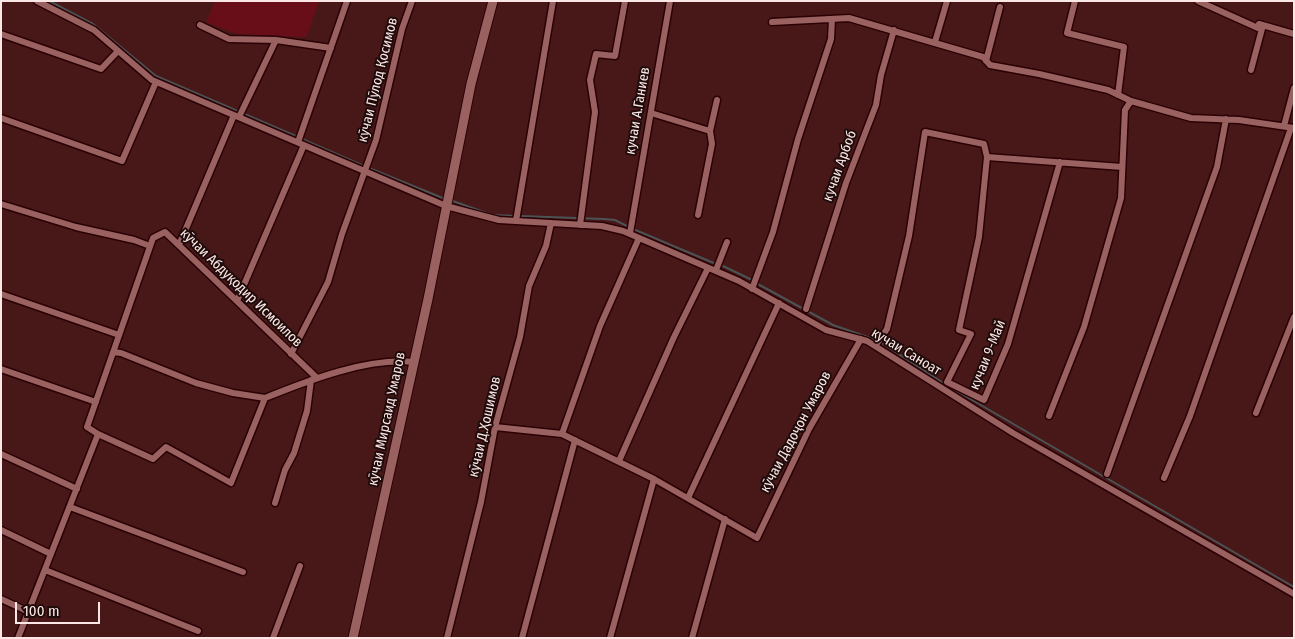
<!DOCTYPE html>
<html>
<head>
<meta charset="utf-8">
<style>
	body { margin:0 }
	#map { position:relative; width:1295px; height:639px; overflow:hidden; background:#481819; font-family:"Fira Sans Condensed",sans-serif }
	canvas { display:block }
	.frame { position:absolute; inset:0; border:2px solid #fbe7e6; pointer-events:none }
	.scale { position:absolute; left:15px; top:602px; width:85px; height:22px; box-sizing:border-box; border:2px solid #fbe7e6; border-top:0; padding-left:6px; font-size:15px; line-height:18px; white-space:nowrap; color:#fbe7e6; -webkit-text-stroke:4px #200b0b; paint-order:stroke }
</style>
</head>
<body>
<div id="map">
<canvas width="1295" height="639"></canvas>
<div class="frame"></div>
<div class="scale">100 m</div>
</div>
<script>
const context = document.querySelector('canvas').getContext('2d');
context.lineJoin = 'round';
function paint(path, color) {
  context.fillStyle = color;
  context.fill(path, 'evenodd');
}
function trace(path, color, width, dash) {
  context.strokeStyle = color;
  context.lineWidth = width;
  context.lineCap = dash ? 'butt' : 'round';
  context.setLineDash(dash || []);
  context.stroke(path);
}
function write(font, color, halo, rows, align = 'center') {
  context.font = font + ' "Fira Sans Condensed",sans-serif';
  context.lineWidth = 4;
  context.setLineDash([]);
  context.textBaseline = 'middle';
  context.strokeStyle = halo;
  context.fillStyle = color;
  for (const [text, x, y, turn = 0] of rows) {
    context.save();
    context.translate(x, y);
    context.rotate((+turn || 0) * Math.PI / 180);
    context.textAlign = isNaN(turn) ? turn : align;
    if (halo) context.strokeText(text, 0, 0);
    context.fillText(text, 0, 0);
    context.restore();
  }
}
const green = new Path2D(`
	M215,1H319L307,36L300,37L237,34L206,22Z`);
const stream = new Path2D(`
	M49,1L93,24L156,76L298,137
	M302,139L364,166
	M369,168L445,199
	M450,200L492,215L515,216
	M520,216L604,219L615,220L629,227
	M633,229L716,264
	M721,265L752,280
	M756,283L833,325L876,340
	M880,342L948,386L1294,587`);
const street = new Path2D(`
	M37,1L94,30L152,80L446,206L499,220L602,226L623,231L739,281L826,330L867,341L1013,433L1294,594
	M1075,1L1067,33L1124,47L1118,95
	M1198,1L1258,28L1259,24L1294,34
	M772,22L849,18L983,57L990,65L1039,74L1108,90L1131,101L1191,118L1239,120L1294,128
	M200,25L229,39L276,40L331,48
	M1,34L101,69L118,51
	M935,42L947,1
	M986,61L1000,7
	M1251,70L1263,25
	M651,113L710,131L717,100
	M239,117L276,40
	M1,118L122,161L156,82
	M1284,126L1294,88
	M298,142L347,1
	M987,157L1122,167
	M1,204L76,227L134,240L150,246
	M698,215L712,144L710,131
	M516,221L553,1
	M580,225L595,112L590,80L596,54L615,56L625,1
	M630,233L670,1
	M179,245L234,115
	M716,270L727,242
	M752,289L773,232L798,139L831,39L832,19
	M1,294L119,335
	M237,301L304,145
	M806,309L846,183L876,105L881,75L894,30
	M875,346L887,329L909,236L925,132L984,144L987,157L979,237L959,330L971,334L947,382L984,400L1008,344L1060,162
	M113,352L121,353L196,383L233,393L265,398
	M291,354L328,282L342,234L376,140L402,29L412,1
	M1,369L96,402
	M317,378L165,232L153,238L87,427L98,434L153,459L166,447L231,483L265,398C307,381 368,357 414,362
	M1256,413L1294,317
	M1049,416L1084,327L1121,198L1125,110L1131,101
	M495,427L562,434L654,479L757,538L809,429L861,339
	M562,434L600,326L639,238
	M1,454L77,489
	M619,461L674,337L708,268
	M1107,474L1217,167L1226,119
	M1164,478L1190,416L1291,128
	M688,498L779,303
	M275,503L285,470L294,453L307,411L311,380
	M70,507L243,572
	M1,530L51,554
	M45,570L198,631
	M1,599L29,612
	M18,638L98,434
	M273,638L300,566
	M447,638L481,502L495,427L520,337L529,286L546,246L551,223
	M522,638L575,440
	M610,638L654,479
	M692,638L725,519`);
const secondary = new Path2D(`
	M353,638L428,299L471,84L493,1`);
const streetNames = [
	["кӯчаи Пӯлод Қосимов",378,80,-76],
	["кучаи А.Ганиев",638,111,-80],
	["кучаи Арбоб",840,166,-70],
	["кӯчаи Абдуқодир Исмоилов",241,288,44],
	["кучаи Саноат",906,352,31],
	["кучаи 9-Май",988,355,-68],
	["кӯчаи Мирсаид Умаров",387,419,-78],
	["кӯчаи Д.Ҳошимов",485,427,-77],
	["кӯчаи Дадоҷон Умаров",796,432,-62]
];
paint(green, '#680e19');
trace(stream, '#4b5354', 2);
trace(street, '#2b0004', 9);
trace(secondary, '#2b0004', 11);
trace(street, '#996160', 6);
trace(secondary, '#996160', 9);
write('14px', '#fbe7e6', '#200b0b', streetNames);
</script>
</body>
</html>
